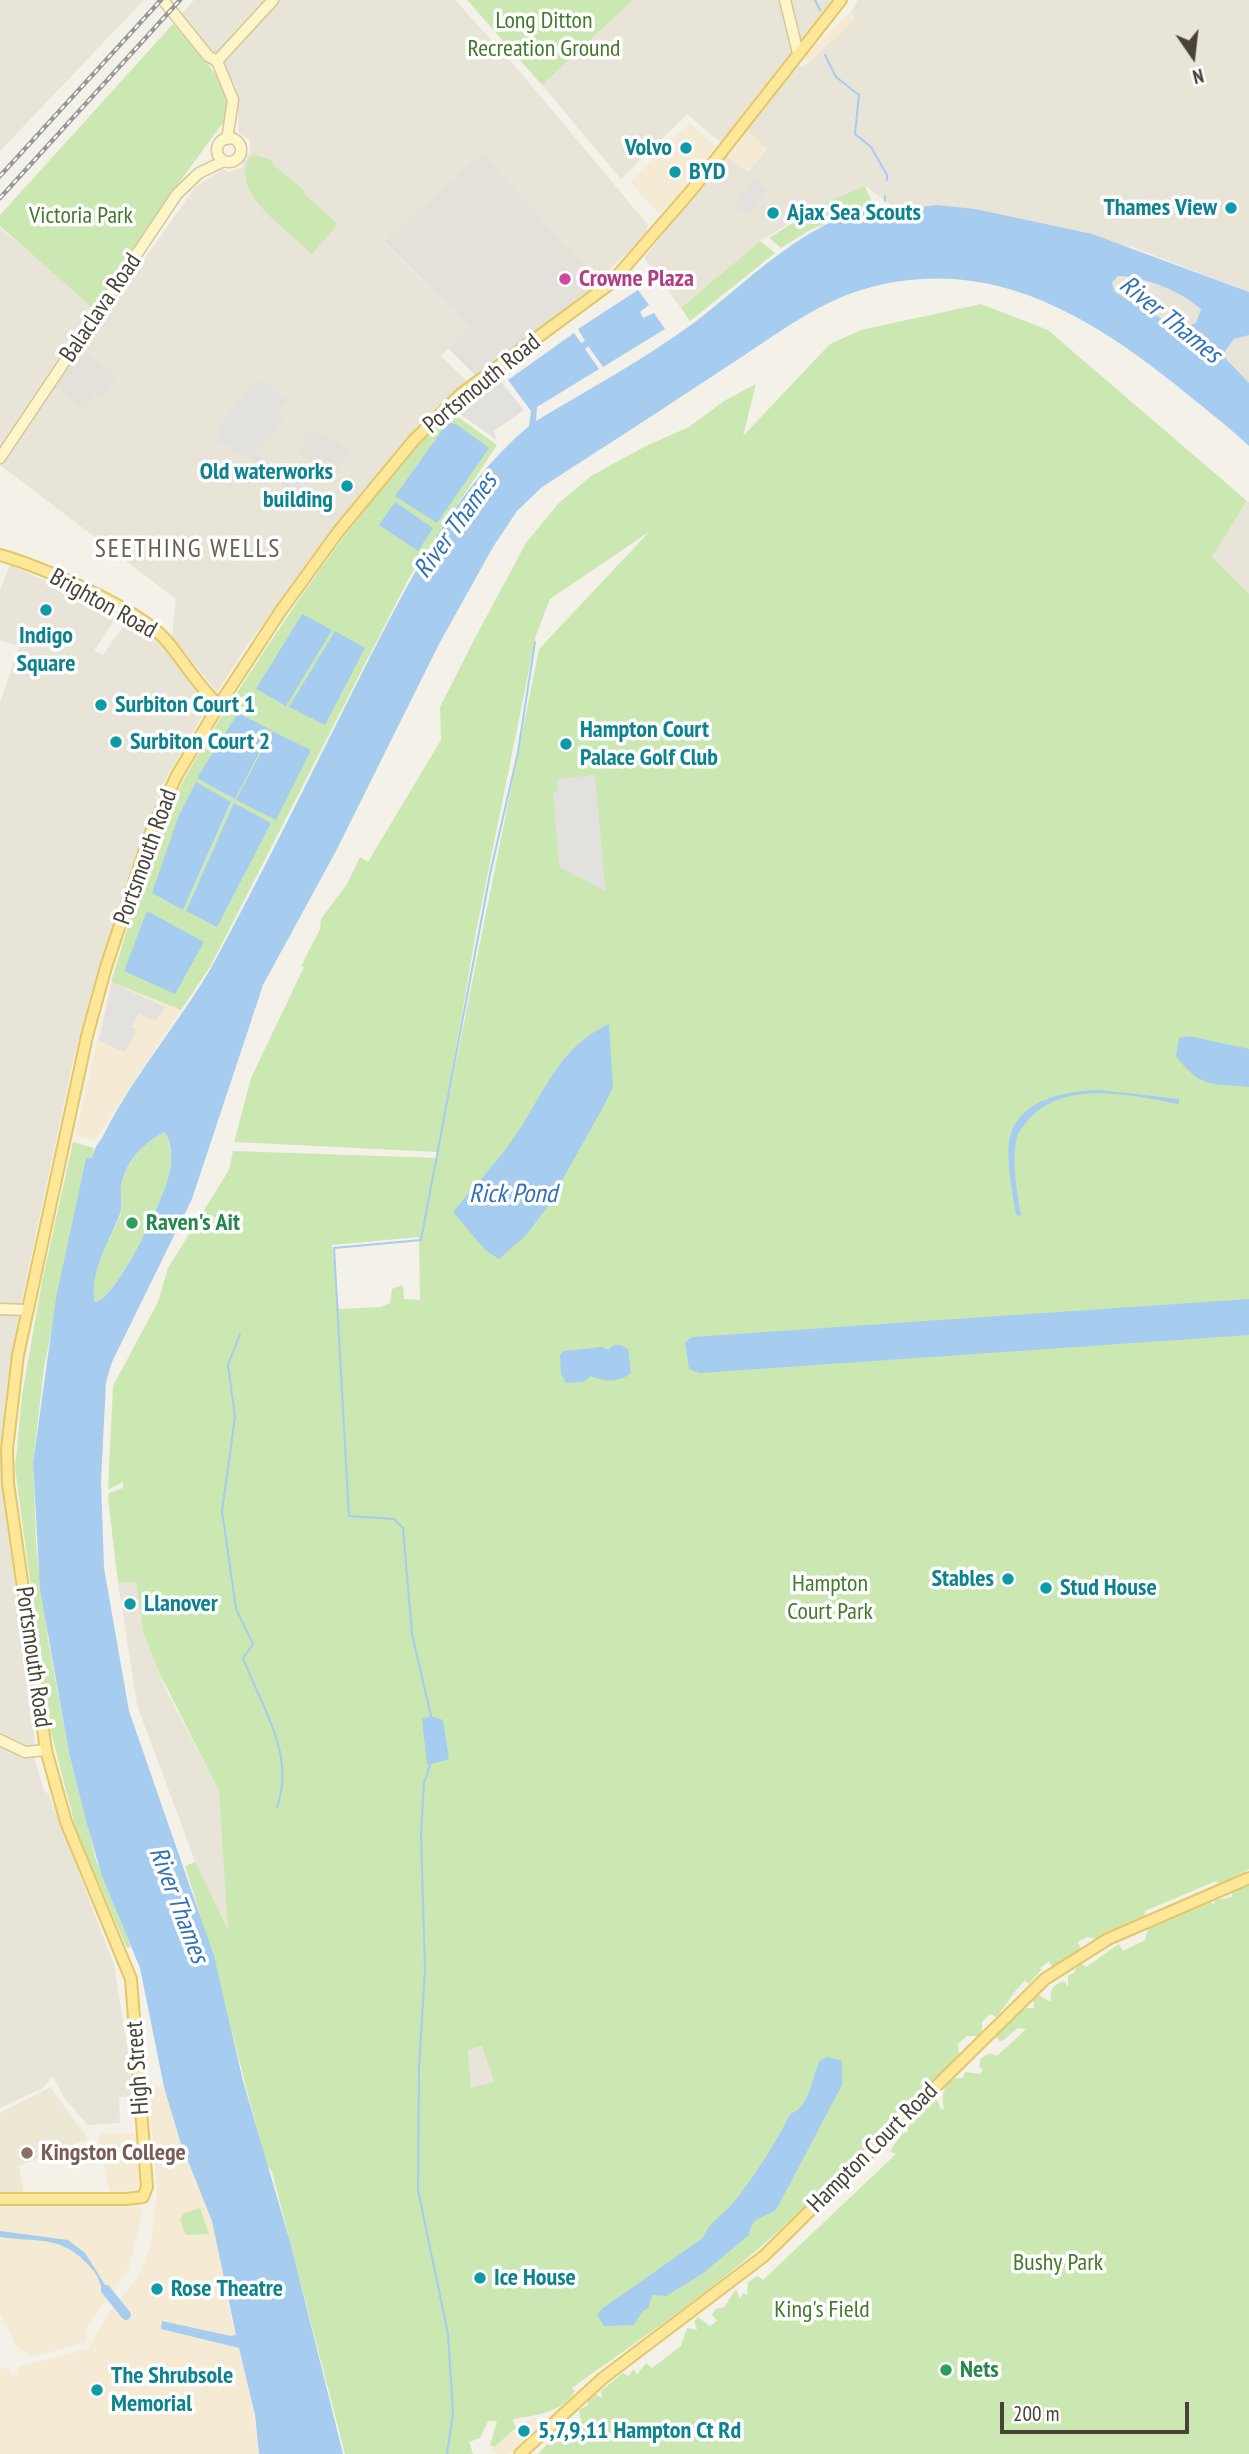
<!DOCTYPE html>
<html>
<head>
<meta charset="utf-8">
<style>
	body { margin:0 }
	#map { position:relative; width:1249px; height:2454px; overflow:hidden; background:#f4f1e9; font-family:"PT Sans Narrow",sans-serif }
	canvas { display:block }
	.north { position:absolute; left:1158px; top:21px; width:70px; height:70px; -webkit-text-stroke:5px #fff; paint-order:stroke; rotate:166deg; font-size:19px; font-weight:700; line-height:28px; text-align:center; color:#484237 }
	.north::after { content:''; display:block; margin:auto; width:24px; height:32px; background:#484237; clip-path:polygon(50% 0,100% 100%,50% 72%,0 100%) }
	.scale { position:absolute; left:1000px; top:2402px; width:189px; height:32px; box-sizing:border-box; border:4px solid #484237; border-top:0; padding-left:9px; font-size:21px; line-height:24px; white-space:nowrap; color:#484237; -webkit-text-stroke:5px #fff; paint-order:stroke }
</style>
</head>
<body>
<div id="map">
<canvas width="1249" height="2454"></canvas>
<div class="north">N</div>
<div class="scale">200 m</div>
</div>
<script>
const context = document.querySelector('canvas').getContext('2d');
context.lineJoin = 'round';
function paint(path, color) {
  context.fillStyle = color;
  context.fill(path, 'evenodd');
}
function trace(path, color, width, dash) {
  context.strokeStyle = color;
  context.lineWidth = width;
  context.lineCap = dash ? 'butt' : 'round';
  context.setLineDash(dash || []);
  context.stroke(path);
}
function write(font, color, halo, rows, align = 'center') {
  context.font = font + ' "PT Sans Narrow",sans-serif';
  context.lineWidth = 7;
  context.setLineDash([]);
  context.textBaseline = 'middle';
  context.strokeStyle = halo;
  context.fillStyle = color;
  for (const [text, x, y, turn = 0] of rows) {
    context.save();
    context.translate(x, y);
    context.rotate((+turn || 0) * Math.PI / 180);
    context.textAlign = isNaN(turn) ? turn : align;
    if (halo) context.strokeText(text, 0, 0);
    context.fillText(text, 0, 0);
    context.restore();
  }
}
const residential = new Path2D(`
	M0,0H144L0,151Z
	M194,0H455L521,73L648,225L646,233L594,286L580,269L584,265L482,153L384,243L470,327L441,356L468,382L440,405L384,466L248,644L217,692L172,637L176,599L0,465V228L105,315L196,186L224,169L228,172L242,168L245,157L250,154V140L239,133L236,87L223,64L181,14Z
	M633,0H833L721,143L687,114L621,179L542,85Z
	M858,0H1249V292L1130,246L895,208L865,186L796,216L797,219L760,241L681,308L644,258L726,155L748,172L767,149L746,130L797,63L801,67L808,63L855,19L851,12Z
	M1118,276L1137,277L1185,295L1201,309L1196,323L1180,329L1115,292L1112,283Z
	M1245,334L1249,335V383L1227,360L1224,353L1234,339Z
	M1247,501L1249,502V594L1212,557Z
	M10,565L118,614L94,651L103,655L128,620L145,628L168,648L208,706L160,789L90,999L74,1057L18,1317L6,1394L2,1483L35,1742L31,1747L44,1790L49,1795L114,1965L135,2096L119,2097L120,2123L88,2125L65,2099L53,2076L43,2088L0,2108V703L19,646L0,641V590Z
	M136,1581L143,1631L165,1688L219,1791L234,1966L137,1705L118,1583Z
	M483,2046L494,2083L471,2089L468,2050Z`);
const commercial = new Path2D(`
	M851,12L855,19L808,63L804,56Z
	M689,123L716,146L683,191L659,214L630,182Z
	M746,130L767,149L748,172L726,155Z
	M111,982L181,1010L95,1140L75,1135Z
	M164,2087L180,2142L212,2221L223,2264L226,2297L252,2402L259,2454H0V2369L9,2368L13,2376L19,2374V2367L88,2349L111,2309L138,2278L151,2244L157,2190L148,2088Z
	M132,2133L137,2138L141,2181L135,2190L112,2192L109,2189L98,2137L102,2134Z
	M0,2206H138L143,2210L129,2267L87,2327L85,2342L32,2357L16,2346L0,2312Z
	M534,2416L540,2424L509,2454H496L491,2448Z`);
const industrial = new Path2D(`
	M482,153L584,265L581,270L594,286L477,377L448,348L470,327L384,242Z
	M81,350L117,376L102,396L95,392L83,408L54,387Z
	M313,432L333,440L349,453L330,478L299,450Z`);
const education = new Path2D(`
	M50,2087L88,2139L19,2166L24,2192L0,2194V2113Z`);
const green = new Path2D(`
	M467,0H633L542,85Z
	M173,24C195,50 235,83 225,120L164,203L93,308L0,226V215Z
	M255,155L273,161L271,163L305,191L304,194L338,224L312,254C288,230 230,194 249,158Z
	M865,186L873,204L810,230L781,248L769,238L797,220L795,216Z
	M760,241L775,253L690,321L681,308Z
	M981,304L1048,330L1247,501L1212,557L1249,594V1869L1219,1885L1216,1881L1145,1911L1144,1920L1117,1930L1111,1929L1109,1935L1098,1940L1087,1937L1078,1942L1081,1949L1053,1969L1049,1961L1040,1968L1042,1969L1029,1984L1025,1981C1011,1993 1009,2003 996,2017L990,2014L982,2022V2036H967L958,2044L959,2056C935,2079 895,2113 877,2139L869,2140L842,2174L831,2179C755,2262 663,2323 572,2388L575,2391C562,2413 534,2416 513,2419L516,2428L494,2447L490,2445L497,2421H488L480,2438L469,2442L473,2454H345L272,2172L267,2165C239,2065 217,1965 185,1866L195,1862L228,1930L219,1791L158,1670L143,1631L136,1582L118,1583L108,1498L109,1493L123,1488V1482L108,1490L113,1386L158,1302L168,1268L229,1170L233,1151L438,1158V1152L234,1142L251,1078L304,967L301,966L320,929L321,919L347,884L360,857L368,862L441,740L440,707L476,636L526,543L559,503L591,476L646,446L689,427L724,401L756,384L743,436L830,344L861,330ZM649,532L539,649L442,1132L476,932L536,635L550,599ZM419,1237L420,1300L404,1299L403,1285L392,1289L390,1303L381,1307L339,1309L332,1245ZM482,2046L494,2082L471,2088L468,2050Z
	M450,411L497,445L410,576L210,967L181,1010L111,982C131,919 148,851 178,791C200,748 229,705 256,664C314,575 376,488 450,411ZM302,614L286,705L257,689ZM196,783L231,803L183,910L153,893ZM234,804L271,823L186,911Z
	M164,1132C172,1142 172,1161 169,1174C165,1196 116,1303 93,1302C92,1263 107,1248 121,1214C123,1207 121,1200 121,1192C123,1165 141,1145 164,1132Z
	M73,1142L94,1148L92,1159L86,1158L81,1181L44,1368L33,1463L36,1543L48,1639L69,1753L96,1860L131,1947L127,1948L76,1830L49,1724L15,1468L22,1395L42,1282Z
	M1249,1884V2454H538L562,2428L570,2430L574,2427L571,2421L573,2420L577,2424L581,2421L579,2410L588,2405V2401L596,2394L602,2398L601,2391L623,2373L628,2376L634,2369L637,2375L646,2363L652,2368L681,2346L687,2328L697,2330L694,2321L698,2317L710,2326L717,2321L712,2315L716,2309L724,2307L736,2289L740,2299L743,2293L747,2295L748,2282L758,2276L763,2280L896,2154L890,2151L902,2134L908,2131L906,2124C914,2117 926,2103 937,2099L941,2110L944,2108C940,2096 945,2076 963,2078L965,2072L980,2074L983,2070L979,2066L981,2058L990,2053L997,2056L1026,2029L1018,2028L1001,2042L996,2037L1022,2008H1034L1033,2000L1039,1995L1051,2002C1050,1990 1052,1985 1064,1981L1068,1987V1975L1074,1973L1076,1968L1082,1964L1086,1967L1119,1944L1123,1951L1145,1940L1148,1929L1210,1901L1213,1904L1216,1900L1232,1897V1891Z
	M200,2208L209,2234L186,2235L180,2220L184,2213Z`);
const parking = new Path2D(`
	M754,179L767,190L749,211L745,213L733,207Z
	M263,379L286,400L277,410L283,420L260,450L256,448V453L336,512L330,520L300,501L302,498L253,460L217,440L220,436L215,433L254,381L259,384Z
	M499,379L524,410L494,431L497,440L454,410Z
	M595,775L605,884L606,891L559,867L553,793L558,792L557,779Z
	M112,983L165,1007L156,1021L138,1013L132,1027L137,1029L125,1052L99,1041Z`);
const water = new Path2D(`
	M878,205L902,209L937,205L975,209L1092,234L1249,292V335L1234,339L1224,353L1227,360L1249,383V446C1226,424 1201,406 1176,385C1083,311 984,253 861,290C817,303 776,335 737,360C672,403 607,445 542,487L517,511L493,547L439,644L336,851L263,985L192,1199L112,1362L106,1382L101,1481L104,1568L129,1711L214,1956L243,2081L291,2245L343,2454H259L255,2415L239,2348L161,2329L162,2321L231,2336L236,2335L212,2221L180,2141L164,2087L140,1968L102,1876L87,1825L69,1753L40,1589L33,1463L56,1298L86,1158H92C96,1143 100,1143 105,1132C135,1074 178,1024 211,968C261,876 307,782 354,689C400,599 450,492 529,426L531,411L508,380L574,333L581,343L585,341L578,329L638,290L649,305L640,312L643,318L654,313L665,329L603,367L588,346L585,349L599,369L537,407L536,421C589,389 645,359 695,322C756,275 800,225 878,205ZM1118,276C1145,277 1181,291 1201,309L1196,323L1180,329L1115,292L1112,283ZM164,1132C173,1142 172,1162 169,1174C165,1196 116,1302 94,1302C91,1267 108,1245 120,1214C123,1207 121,1200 121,1192C122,1165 141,1145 164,1132Z
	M448,422L456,424L489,448L437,523L395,496Z
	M395,502L433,528L418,551L379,525Z
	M302,614L332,630L286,706L256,689Z
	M335,631L365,648L325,725L289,707Z
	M238,713L271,730L235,799L197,778Z
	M272,731L311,750L276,820L236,800Z
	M196,782L231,802L183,910L152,893L179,815Z
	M234,803L271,823L217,927L186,911Z
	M147,911L204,942L175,994L124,971Z
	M609,1024L613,1087L601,1111L546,1209L526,1235L499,1259L485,1250L453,1212C474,1186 499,1161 517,1133C546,1090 559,1047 609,1024Z
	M1189,1036L1249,1049V1087C1211,1083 1201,1089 1176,1056L1179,1038Z
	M1099,1090L1179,1099V1104C1132,1096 1068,1079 1030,1118C1024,1125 1018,1131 1016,1141C1012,1164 1017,1193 1021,1216L1016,1215C1013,1194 1004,1153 1011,1133C1023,1098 1068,1091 1099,1090Z
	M1249,1299V1335L700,1373L689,1369L685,1342L692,1337Z
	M614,1345H621L628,1349L631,1373C618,1383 605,1382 591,1376L583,1382L566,1383L561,1374L560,1355L563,1351L602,1347L608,1350Z
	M431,1716L443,1720L449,1759L427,1765L422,1719Z
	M828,2057L842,2061V2085L776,2210C762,2219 752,2216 749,2235L702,2274L666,2296L652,2295L649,2307L642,2312L634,2325L604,2326L597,2315L603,2308L703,2238C709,2222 724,2214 735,2201C756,2173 775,2145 790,2114C810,2108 812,2076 820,2060Z
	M0,2231L68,2240L85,2253L109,2291L106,2296C101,2288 99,2278 94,2271C63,2234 42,2243 0,2237Z`);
const stream = new Path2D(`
	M815,0L820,10
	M825,55L836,77L859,95L855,134L871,147L887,175V180
	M885,201V196
	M240,1334L228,1365L235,1417L222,1511L236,1609L253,1644L243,1658C261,1706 296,1754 277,1807
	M431,1716L412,1634L403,1528L394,1519L349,1516L334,1248L421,1240L490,874L518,752L535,642
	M430,1765L424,1783L421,1833L425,1970L419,2067L418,2190L448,2334L453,2413L447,2454`);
const river = new Path2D(`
	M106,2290L126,2315`);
const secondary = new Path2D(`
	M163,0L208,56L217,61
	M785,0L798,53
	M217 150a12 12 0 1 1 24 0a12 12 0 1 1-24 0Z
	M227,139L233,100L217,61L273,0
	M0,458L177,194L199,173L224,161
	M0,1309L27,1310
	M0,1740L25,1752L46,1750`);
const primary = new Path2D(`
	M0,555C40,566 136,608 164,638C183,659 197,686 219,705
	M0,2199H126L143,2197L147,2187L131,1979L66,1822L46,1750L8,1483L7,1449L18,1355L87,1036L106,967L152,829L177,775L219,705L280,612L338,532L414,440L461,394L611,283L691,191L841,0
	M520,2454L603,2378L764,2256L1045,1979L1108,1939L1249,1878`);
const rail = new Path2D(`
	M0,176L161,0
	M0,198L180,0`);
const markers = [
	[686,148,7,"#0f9aa8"],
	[675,172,7,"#0f9aa8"],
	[1231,208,7,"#0f9aa8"],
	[773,213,7,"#0f9aa8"],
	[565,279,7,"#d1479c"],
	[347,486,7,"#0f9aa8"],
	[46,610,7,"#0f9aa8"],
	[101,705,7,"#0f9aa8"],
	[116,742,7,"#0f9aa8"],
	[566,744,7,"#0f9aa8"],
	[132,1223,7,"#2e9e5b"],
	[1008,1579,7,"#0f9aa8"],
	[1046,1588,7,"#0f9aa8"],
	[130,1604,7,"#0f9aa8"],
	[27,2153,7,"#8d6e63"],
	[480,2278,7,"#0f9aa8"],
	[157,2289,7,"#0f9aa8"],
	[946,2370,7,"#2e9e5b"],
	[97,2390,7,"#0f9aa8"],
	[524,2431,7,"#0f9aa8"]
];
const parkNames = [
	["Long Ditton",544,21],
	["Recreation Ground",544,49],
	["Victoria Park",81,216],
	["Hampton",830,1584],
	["Court Park",830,1612],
	["Bushy Park",1058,2263],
	["King's Field",822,2310]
];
const cultureNames = [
	["Volvo",672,148,"right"],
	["BYD",689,172],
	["Thames View",1217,208,"right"],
	["Ajax Sea Scouts",787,213],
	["Old waterworks",333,472,"right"],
	["building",333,500,"right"],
	["Indigo",46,636,"center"],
	["Square",46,664,"center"],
	["Surbiton Court 1",115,705],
	["Hampton Court",580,730],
	["Palace Golf Club",580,758],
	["Surbiton Court 2",130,742],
	["Stables",994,1579,"right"],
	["Stud House",1060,1588],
	["Llanover",144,1604],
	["Ice House",494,2278],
	["Rose Theatre",171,2289],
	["The Shrubsole",111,2376],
	["Memorial",111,2404],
	["5,7,9,11 Hampton Ct Rd",538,2431]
];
const hotelNames = [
	["Crowne Plaza",579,279]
];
const streetNames = [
	["Balaclava Road",101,308,-56],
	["Portsmouth Road",482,384,-39],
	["Brighton Road",103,604,29],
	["Portsmouth Road",146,857,-70],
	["Portsmouth Road",33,1657,82],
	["High Street",138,2068,-94],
	["Hampton Court Road",873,2148,-45]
];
const leisureNames = [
	["Raven's Ait",146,1223],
	["Nets",960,2370]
];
const educationNames = [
	["Kingston College",41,2153]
];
const waterNames = [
	["River Thames",1170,320,39],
	["River Thames",456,526,-54],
	["Rick Pond",513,1195],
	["River Thames",178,1905,69]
];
const neighbourhoodNames = [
	["SEETHING WELLS",188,550]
];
paint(residential, '#e8e4d7');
paint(commercial, '#f5ead4');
paint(industrial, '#e4e0da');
paint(education, '#ede8d3');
paint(green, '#cbe8b2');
paint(parking, '#e3e1dd');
paint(water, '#a6ccf0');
trace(stream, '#a6ccf0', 2);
trace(river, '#a6ccf0', 10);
trace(secondary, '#d4c899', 13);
trace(primary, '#e3c768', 14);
trace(secondary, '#fef5c9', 10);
trace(primary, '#fde899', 10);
trace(rail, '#979797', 4.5);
trace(rail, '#fff', 2, [5]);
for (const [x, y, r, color] of markers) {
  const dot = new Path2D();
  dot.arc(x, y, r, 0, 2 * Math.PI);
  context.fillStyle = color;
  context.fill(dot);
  trace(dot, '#fff', 2.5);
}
write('24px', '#42792a', '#fff', parkNames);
write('bold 24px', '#0d838f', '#fff', cultureNames, 'left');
write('bold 24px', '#b23c85', '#fff', hotelNames, 'left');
write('24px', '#484237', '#fff', streetNames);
write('bold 24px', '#27864d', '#fff', leisureNames, 'left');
write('bold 24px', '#785e54', '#fff', educationNames, 'left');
write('italic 26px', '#3072b3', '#fff', waterNames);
context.letterSpacing = '2px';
write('26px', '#6a614e', '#fff', neighbourhoodNames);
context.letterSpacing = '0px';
</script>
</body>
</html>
